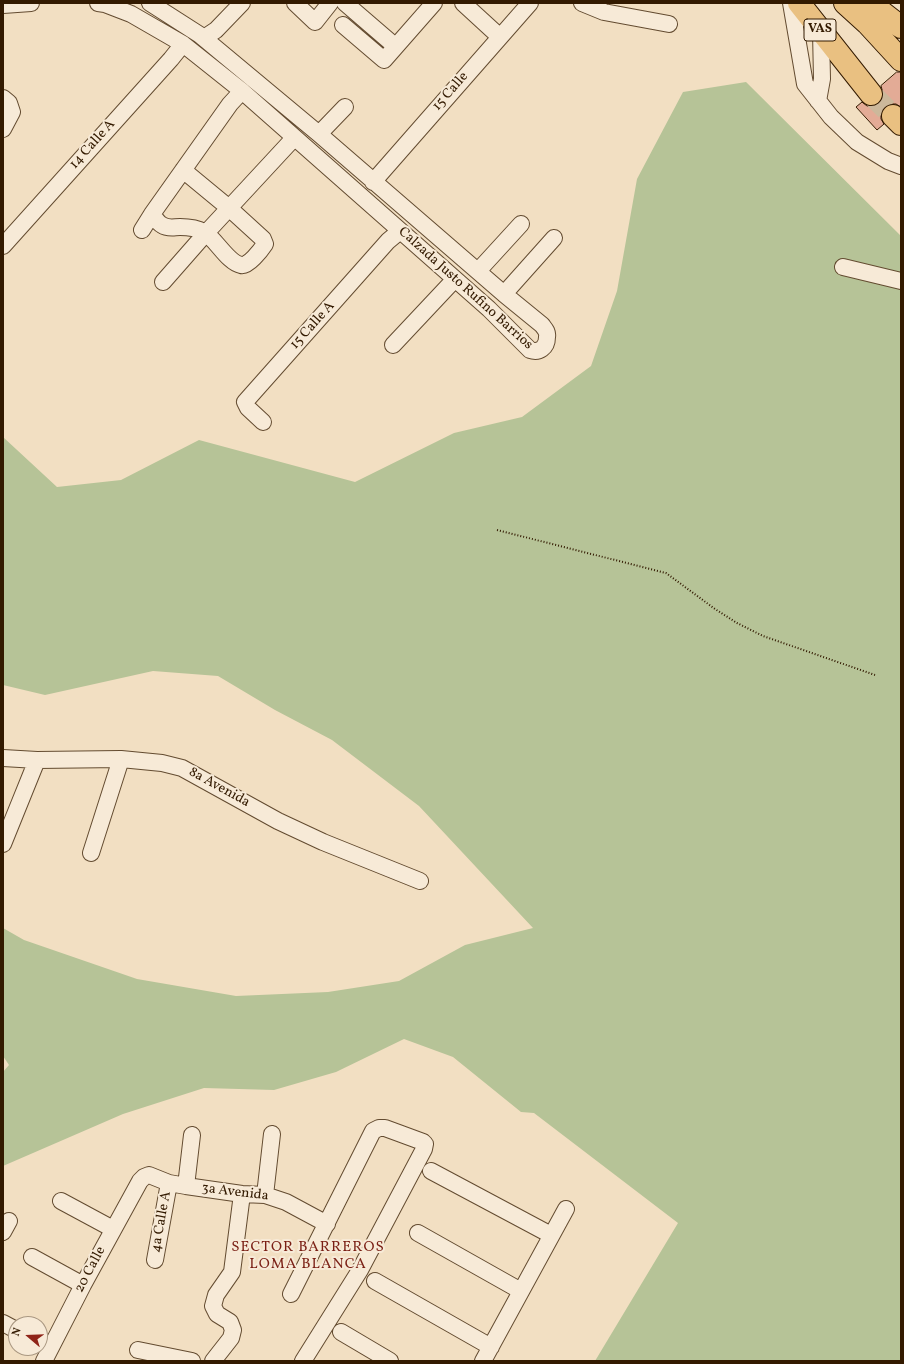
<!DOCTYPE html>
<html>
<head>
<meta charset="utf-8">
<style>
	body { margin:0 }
	#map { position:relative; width:904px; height:1364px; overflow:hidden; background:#f2dfc2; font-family:Vollkorn,serif }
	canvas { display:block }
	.frame { position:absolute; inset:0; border:4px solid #331a00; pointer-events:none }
	.north { position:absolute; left:8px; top:1316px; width:40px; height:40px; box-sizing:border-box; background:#f7ead7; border:1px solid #a99781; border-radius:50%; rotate:289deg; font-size:11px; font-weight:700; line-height:16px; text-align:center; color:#331a00 }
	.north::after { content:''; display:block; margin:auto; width:14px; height:18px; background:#8f2418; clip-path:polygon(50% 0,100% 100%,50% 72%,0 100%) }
</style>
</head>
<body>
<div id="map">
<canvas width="904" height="1364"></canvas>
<div class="frame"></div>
<div class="north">N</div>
</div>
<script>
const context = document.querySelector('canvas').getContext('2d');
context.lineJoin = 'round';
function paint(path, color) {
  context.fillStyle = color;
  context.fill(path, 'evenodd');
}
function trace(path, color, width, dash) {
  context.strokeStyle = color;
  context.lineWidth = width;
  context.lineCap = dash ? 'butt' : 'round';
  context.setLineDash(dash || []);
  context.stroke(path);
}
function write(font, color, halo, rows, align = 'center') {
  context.font = font + ' Vollkorn,serif';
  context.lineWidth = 4;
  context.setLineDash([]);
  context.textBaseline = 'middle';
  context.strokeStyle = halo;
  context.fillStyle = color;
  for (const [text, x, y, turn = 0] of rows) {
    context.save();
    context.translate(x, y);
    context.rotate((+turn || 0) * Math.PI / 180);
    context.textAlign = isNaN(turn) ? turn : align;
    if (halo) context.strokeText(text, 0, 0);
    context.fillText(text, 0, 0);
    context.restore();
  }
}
const green = new Path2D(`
	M746,82L901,236V1361H595L678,1223L534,1113L521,1112L453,1057L404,1039L336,1072L274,1090L204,1088L123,1114L3,1166V1072L9,1065L3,1056V928L24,940L137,979L236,996L328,992L399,981L465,945L533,928L419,806L332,740L275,710L218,676L153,671L45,695L3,685V437L57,487L121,480L199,440L355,482L454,433L522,417L591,366L617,291L637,179L683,92Z`);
const building = new Path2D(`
	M897,72H901V107L896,104H890L884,107L881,113V119L884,124L877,130L856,107L862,102L867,106H872L879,104L882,99L883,93L881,86Z`);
const highwayTunnel = new Path2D(`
	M871,94L893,116`);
const path = new Path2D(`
	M497,530L666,573L715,609L737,623L763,636L875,675`);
const minor = new Path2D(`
	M98,3L105,4L131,14L183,44L242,91L489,309L530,350C539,353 547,348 547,337C548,332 545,329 542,325L504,294L319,134L200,35L150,3
	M295,3L315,22L330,3
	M345,3L395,46
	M463,3L500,37
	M582,3L604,12L669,24
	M791,3L805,84L831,117L857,142L888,161L901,166
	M3,5L31,3
	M343,25L384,60L434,3
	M204,38L216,30L242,3
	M3,98L9,103L12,112L3,129
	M818,101L822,79L821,32
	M319,134L345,107
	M373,182L530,3
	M152,214C155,218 158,223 162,225C168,229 174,227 180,227C189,227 197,228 204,232C215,238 228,263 241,265C248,267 261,250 265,244L263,239L229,208L183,170
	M142,230L152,214L230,104L242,91
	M3,246L171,59L183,44
	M843,267L901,281
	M478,271L521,224
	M163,282L206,233L294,138
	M504,294L554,238
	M393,345L455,279
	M263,422L248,408L245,402L388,241L400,231
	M3,758L37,760L121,759L162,763L182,768L278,821L323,842L420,881
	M3,844L37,760
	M91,853L121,759
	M431,1171L551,1235
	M186,1186L192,1135
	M265,1195L272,1134
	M61,1201L113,1229
	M3,1232L9,1221
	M418,1233L521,1291
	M32,1257L83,1285
	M155,1260L169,1183
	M375,1281L491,1347
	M291,1294L373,1131L379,1128H385L423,1142L425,1144L424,1149L360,1270L303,1361
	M3,1323L16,1330
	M341,1332L390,1361
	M138,1350L192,1361
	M44,1361L83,1285L140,1181L144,1177L149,1175L169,1183L186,1186L242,1194L265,1195L286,1202L327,1224
	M213,1361L231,1338L233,1330L230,1322L217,1314L213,1306L216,1295L232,1272L242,1194
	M483,1361L566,1209`);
const highway = new Path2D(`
	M799,3L871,94
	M845,3L867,23L901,60
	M870,3L901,27
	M893,116L901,124`);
const shields = [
	[820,30,32]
];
const shieldNames = [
	["VAS",820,30]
];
const streetNames = [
	["15 Calle",451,92,-49],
	["14 Calle A",93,145,-48],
	["Calzada Justo Rufino Barrios",465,289,42],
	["15 Calle A",313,326,-48],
	["8a Avenida",219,788,29],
	["3a Avenida",235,1193,7],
	["4a Calle A",162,1222,-80],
	["20 Calle",91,1270,-62]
];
const neighbourhoodNames = [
	["SECTOR BARREROS",308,1248],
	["LOMA BLANCA",308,1265]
];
paint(green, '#b6c397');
paint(building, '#e3ab96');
trace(building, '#331a00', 1);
trace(highwayTunnel, '#ccb89b', 22, [22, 11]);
trace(minor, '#634b30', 18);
trace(highway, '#331a00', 24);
trace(path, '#331a00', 2, [1, 2]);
trace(minor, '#f7ead7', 16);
trace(highway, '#e9c081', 22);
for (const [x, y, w] of shields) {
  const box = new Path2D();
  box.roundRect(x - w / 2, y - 11, w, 22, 3);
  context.fillStyle = '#f7ead7';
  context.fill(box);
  trace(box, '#331a00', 1);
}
write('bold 13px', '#331a00', null, shieldNames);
write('14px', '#331a00', '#f7ead7', streetNames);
context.letterSpacing = '1px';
write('15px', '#7a1f14', '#f7ead7', neighbourhoodNames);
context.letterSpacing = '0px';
</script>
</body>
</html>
